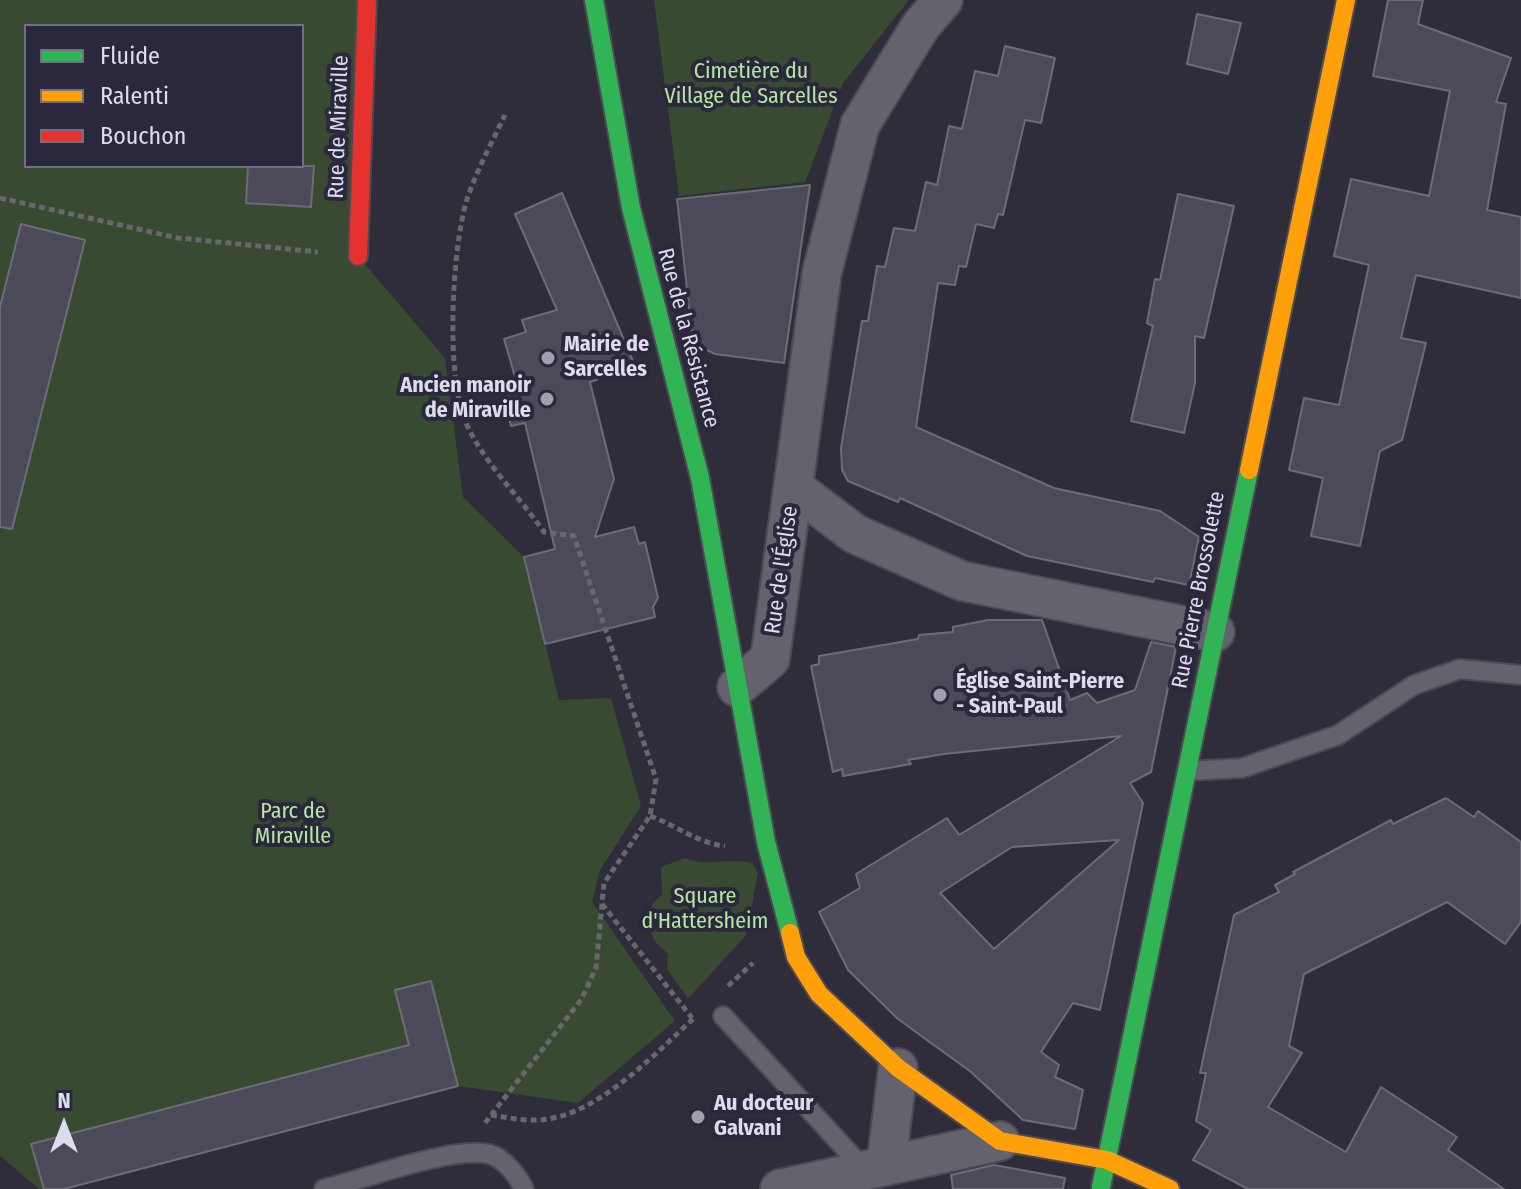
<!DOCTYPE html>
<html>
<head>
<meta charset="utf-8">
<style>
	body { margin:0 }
	#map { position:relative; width:1521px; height:1189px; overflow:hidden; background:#2e2d39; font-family:"Fira Sans Condensed",sans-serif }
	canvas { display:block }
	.legend { position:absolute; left:24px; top:24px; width:280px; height:144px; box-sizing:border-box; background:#2b283e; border:2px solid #727083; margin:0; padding:10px 14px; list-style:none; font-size:24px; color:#dddceb }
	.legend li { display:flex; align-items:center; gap:16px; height:40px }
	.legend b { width:40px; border:2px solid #727083 }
	.north { position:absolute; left:24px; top:1085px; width:80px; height:80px; -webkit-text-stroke:6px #2b283e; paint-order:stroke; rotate:0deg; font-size:22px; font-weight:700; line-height:32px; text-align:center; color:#dddceb }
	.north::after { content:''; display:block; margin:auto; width:28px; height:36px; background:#dddceb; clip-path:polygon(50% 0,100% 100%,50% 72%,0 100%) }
</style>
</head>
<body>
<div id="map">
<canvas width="1521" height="1189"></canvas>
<ul class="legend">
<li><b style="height:10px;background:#30b455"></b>Fluide</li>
<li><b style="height:10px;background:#ff9f0a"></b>Ralenti</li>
<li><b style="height:10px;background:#e5322d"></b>Bouchon</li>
</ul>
<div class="north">N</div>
</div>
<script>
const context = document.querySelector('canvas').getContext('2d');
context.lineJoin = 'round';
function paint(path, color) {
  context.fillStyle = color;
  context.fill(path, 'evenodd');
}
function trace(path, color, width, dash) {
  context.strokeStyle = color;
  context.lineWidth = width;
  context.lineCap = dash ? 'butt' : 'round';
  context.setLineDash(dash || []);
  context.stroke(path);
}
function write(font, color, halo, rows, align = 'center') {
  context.font = font + ' "Fira Sans Condensed",sans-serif';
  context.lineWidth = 8;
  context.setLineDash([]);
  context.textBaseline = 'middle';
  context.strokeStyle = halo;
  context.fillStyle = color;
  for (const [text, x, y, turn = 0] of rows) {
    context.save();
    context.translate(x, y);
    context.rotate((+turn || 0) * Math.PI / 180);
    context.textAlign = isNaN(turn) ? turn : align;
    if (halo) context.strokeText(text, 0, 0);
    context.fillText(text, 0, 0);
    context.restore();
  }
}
const green = new Path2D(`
	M0,0H367L358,256L445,358L463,497L524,557L559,700L611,698L641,806L600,870L592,902L675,1021L578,1103L458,1086L64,1189H39L0,1156ZM26,26H302V166H26Z
	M654,0H909L843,83L805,182L679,196Z
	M685,858C707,868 731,856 753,864L758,873L746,935L688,999L667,969L668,954L656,943L646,923L651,906L662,894L661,867Z`);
const building = new Path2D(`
	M1388,0H1423L1418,24L1511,58L1496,102L1506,104L1487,210L1521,217V298L1416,275L1401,338L1426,343L1402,440L1380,451L1360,546L1311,536L1323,478L1289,470L1304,398L1339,405L1369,265L1334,256L1351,179L1429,196L1450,91L1373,76Z
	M1197,14L1241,23L1228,74L1187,64Z
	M1005,46L1055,58L1041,123L1025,120L1003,215L998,214L994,228L976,224L966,267L959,266L955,285L938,283L916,427L1054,488L1160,511L1199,537L1189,585L1155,578L1153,582L1027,556L900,498L898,502L848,481L842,470L841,448L862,321H868L877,266L885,267L894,228L915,231L926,182L937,185L949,126L962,129L975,71L998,76Z
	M248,166H314L311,207L246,203Z
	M810,185L784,363L715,354L693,343L677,199Z
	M562,193L635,366L590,382L614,479L595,537L634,527L639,544L645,542L658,598L653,607L655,617L545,644L524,557L555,549L525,423L511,426L500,381L515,377L504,339L526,332L522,320L557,310L515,214Z
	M1178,194L1234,206L1204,338L1195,336V383L1184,433L1131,421L1153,326L1147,323L1155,279L1160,280Z
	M21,224L85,240L12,529L0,527V307Z
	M988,620H1042L1070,700L1087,693L1097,703L1135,690L1151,642L1176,647L1151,772L1130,783L1143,803L1100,1010L1073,1003L1041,1052L1059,1065L1055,1077L1083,1090L1075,1129L1023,1120L971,1072L898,1019L848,970L819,912L860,888L856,874L947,818L959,835L1121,736L944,754L908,760L911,764L843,776L842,769L833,772L811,666L819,664V656L918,639L919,635L953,632V627ZM1119,840L994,949L940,893L1012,847Z
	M1446,798L1474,817L1478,811L1521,842V922L1505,944L1447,902L1304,974L1289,1046L1302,1053L1268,1107L1346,1152L1381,1087L1457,1137L1448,1150L1504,1189H1248L1193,1160L1211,1130L1196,1121L1206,1073H1200L1234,915L1279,892L1275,885L1295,874L1293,872L1391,820L1393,824Z
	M431,981L458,1086L64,1189H44L31,1144L409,1045L395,990Z
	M994,1165L1065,1178L1063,1189H953L951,1175Z`);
const path = new Path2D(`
	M0,198L178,238L318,252
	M650,816C678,826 697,843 725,846
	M602,904L692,1018
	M728,986L753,963
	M491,1115C511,1118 532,1123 553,1118C604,1108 657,1052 694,1018
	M485,1123L581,1000L596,968L604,883L650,816L656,779L574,536L544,532C519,496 484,463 466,423C445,376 452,248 467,199C477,170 492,142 505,115`);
const lane = new Path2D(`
	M1188,771L1242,768L1338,735L1414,685L1460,669L1521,675
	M723,1016L865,1170
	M324,1189C364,1179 452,1146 489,1154C504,1158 518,1176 524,1189`);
const street = new Path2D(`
	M793,487L855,534L962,581L1215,632
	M737,687L770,659L822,272L860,125L920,27L943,0
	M886,1166L898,1068
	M780,1189L1000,1141`);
const fast = new Path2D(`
	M594,0L631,208L700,478L766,842L790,933
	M1101,1187L1249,470`);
const slow = new Path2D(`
	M1249,470L1346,0
	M790,933L796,957L819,994L898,1068L1000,1141L1107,1160L1170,1189`);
const jam = new Path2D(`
	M358,256L367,0`);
const markers = [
	[548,358,8,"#a09fad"],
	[547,399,8,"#a09fad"],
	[940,695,8,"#a09fad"],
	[698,1117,8,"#a09fad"]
];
const parkNames = [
	["Cimetière du",751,72],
	["Village de Sarcelles",751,97],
	["Parc de",293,812],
	["Miraville",293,837],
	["Square",705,897],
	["d'Hattersheim",705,922]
];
const streetNames = [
	["Rue de Miraville",339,127,-88],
	["Rue de la Résistance",688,338,75],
	["Rue de l'Église",782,570,-82],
	["Rue Pierre Brossolette",1199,590,-79]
];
const poiNames = [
	["Mairie de",564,345],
	["Sarcelles",564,370],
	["Ancien manoir",531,386,"right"],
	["de Miraville",531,411,"right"],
	["Église Saint-Pierre",956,682],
	["- Saint-Paul",956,707],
	["Au docteur",714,1104],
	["Galvani",714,1129]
];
paint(green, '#384a32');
paint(building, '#4c4a59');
trace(building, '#6c6b76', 2);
trace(lane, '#4b4a54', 22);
trace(street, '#4b4a54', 42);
trace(fast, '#4b4a54', 22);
trace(slow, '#4b4a54', 22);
trace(jam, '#4b4a54', 22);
trace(path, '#686770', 5, [6, 4]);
trace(lane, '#64636d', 18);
trace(street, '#64636d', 38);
trace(fast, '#30b455', 18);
trace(slow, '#ff9f0a', 18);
trace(jam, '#e5322d', 18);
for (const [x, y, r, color] of markers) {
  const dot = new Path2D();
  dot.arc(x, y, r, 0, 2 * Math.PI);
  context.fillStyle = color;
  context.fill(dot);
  trace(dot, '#2b283e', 3);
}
write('22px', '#b4e89c', '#2b283e', parkNames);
write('22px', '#dddceb', '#2b283e', streetNames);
write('bold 22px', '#dddceb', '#2b283e', poiNames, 'left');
</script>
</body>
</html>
